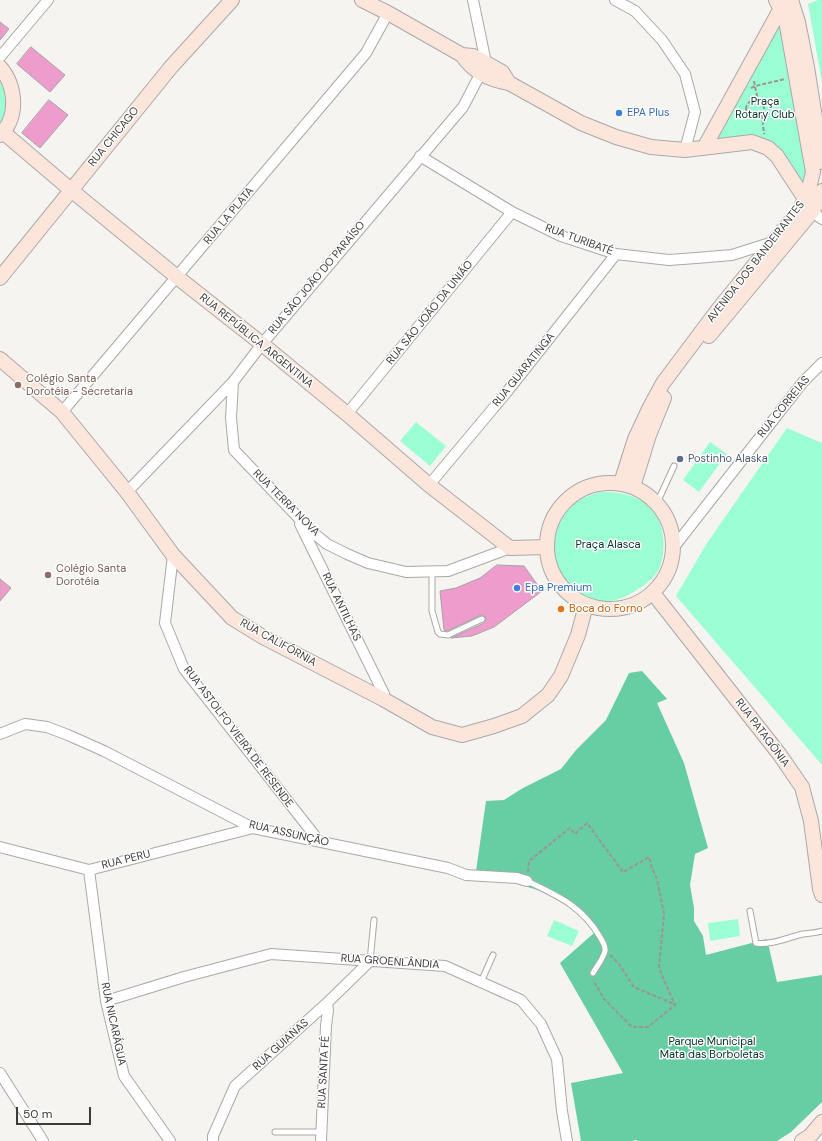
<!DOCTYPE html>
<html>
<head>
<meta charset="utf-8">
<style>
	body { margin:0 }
	#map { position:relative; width:822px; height:1141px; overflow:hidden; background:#f5f4f0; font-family:"DM Sans",sans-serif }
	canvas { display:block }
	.scale { position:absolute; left:16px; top:1107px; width:75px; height:18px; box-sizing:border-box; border:2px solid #3b3b3a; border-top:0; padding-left:5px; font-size:12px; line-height:14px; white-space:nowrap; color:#3b3b3a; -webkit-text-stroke:3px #fff; paint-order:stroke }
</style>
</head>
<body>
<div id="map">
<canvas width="822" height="1141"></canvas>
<div class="scale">50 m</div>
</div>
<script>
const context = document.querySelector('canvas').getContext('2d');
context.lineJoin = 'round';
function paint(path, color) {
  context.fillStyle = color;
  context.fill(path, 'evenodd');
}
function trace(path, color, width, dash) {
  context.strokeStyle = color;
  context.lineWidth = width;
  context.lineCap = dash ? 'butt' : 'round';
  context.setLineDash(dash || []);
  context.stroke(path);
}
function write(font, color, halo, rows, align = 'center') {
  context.font = font + ' "DM Sans",sans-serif';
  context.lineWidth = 3;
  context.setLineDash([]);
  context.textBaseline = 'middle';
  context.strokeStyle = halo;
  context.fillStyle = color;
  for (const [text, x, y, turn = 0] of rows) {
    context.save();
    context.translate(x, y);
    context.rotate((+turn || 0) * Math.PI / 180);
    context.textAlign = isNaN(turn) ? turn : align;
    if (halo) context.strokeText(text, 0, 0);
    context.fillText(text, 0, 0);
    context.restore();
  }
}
const green = new Path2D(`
	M818,0H822V82L808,4Z
	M779,22L807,165L805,181L803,183L782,155L720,139H715Z
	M0,75C6,95 13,105 0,125Z
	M416,422L446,446L430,466L400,441Z
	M787,428L822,443V765L676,596L707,543Z
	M710,442L727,454L699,492L683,480Z
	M601,492C618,492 633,494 647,504C665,517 668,553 658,571C653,579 643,587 635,591C624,598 614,602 601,601C590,601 577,593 569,585C563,578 557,568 554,559C549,539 561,511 578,501C586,496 593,494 601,492Z
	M738,919L740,936L710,941L708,923Z
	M554,920L579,931L572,946L547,936Z`);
const forest = new Path2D(`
	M642,671L667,699L657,703L684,763L708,848L695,854L690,885L694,908V921L703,936L706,955L767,939L777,982L822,975V1102L791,1132L777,1141H638L636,1140L632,1141H581L571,1083L623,1073L560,963L594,933C574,905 553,893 520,885V875L476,871L486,801L504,800L523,788L561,769L576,750L606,720L629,673Z`);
const building = new Path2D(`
	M0,22L9,29L0,40Z
	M31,47L65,75L50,92L17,64Z
	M49,100L68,115L40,148L22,133Z
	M497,565L524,566L542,591L494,627L472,636L451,638L484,623L485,621L486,618L484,616L481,615L447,631L444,630L440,591L456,588L480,578Z
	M0,579L11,588L0,601Z`);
const path = new Path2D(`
	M754,81L758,101
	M751,88L755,86L785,79
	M746 109a9 9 0 1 1 18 0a9 9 0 1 1-18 0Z
	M762,115L764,134
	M528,872L529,861L570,828L575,834L587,823L623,872L649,857L652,868L657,879L664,914L659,967L663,978L675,1005L648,1027H632L604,999L593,980
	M610,955L619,964L634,987L674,1004`);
const lane = new Path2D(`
	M657,503L674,466
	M432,571V611L438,632L440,634L448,635L482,619
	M527,881C558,896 582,906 600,937C602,941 606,946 605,951C603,959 597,966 593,973
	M750,911L756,943C769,946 789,937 803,934C809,933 816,933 822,931
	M370,961L374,920
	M481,982L493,955
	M275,1132H321`);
const street = new Path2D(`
	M615,0L635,11L662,40L685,74L695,112L685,150
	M0,57L48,0
	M420,156L512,212L561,236L616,254L669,260L696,258L732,255L773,242
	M812,212L822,219
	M233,382L231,418L234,450L311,531L327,544L347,554L368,563L406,572L448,571L510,548
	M62,412L366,53L388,13
	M347,414L512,212
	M429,485L506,393L616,254
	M127,492L233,382L262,344L463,107L486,63L473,0
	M300,524L384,694L383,699
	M674,547L803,382L822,363
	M173,555L165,623L184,669L319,841
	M0,734L25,724L47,727L68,735L104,751L253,828L448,868L466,875L517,878L527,881
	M0,847L89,870L253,828
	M89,870L106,1001L124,1076L170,1141
	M106,1001L184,977L271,954L445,966L521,1000L541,1024L557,1059L562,1111L567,1141
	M0,1073L43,1141
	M213,1141V1136L235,1086L327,1003L370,961
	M321,1141L326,1026L328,1010L327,1003`);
const secondary = new Path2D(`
	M362,0L388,13L462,55C473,72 489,80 509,83L581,123L616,137L651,147L685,150L752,142L768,148L777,156L805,199L812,212
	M791,0L798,22L807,67L822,162
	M462,55L473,56L486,63L502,72L509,83
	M0,67C16,86 19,117 0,135
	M3,132L71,190L177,277L262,344L347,414L429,485L510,548L547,547
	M704,148L781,8L791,0
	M0,278L171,67L232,0
	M709,336L812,212L820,198L822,191
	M0,359L62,412L127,492L173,555L232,618L263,637L383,699L432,727L462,735L494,726L522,716L548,695L561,676L578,635L586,605
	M547 546a63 63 0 1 1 126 0a63 63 0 1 1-126 0Z
	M621,483L635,439L650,407L663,383L720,307L798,212C806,199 810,187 813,172L787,26L786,20L776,0
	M633,487L649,435L664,398
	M653,593L780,755L802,787L811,821L820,889L822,895
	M802,1141L810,1136L822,1122`);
const markers = [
	[619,113,4,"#3f7fe0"],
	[18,385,4,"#8d6e63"],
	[680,459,4,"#5c6f8a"],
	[48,575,4,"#8d6e63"],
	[517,588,4,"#3f7fe0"],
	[561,609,4,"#e8710a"]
];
const parkNames = [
	["Praça",765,102],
	["Rotary Club",765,115],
	["Praça Alasca",608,545],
	["Parque Municipal",712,1042],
	["Mata das Borboletas",712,1055]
];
const shopNames = [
	["EPA Plus",627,113],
	["Epa Premium",525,588]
];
const streetNames = [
	["RUA CHICAGO",114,137,-51],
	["RUA LA PLATA",229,216,-50],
	["RUA TURIBATÉ",579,240,20],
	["AVENIDA DOS BANDEIRANTES",756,262,-52],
	["RUA SÃO JOÃO DO PARAÍSO",317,278,-50],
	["RUA SÃO JOÃO DA UNIÃO",430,313,-51],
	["RUA REPÚBLICA ARGENTINA",256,341,39],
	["RUA GUARATINGA",524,370,-51],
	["RUA CORREIAS",784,407,-51],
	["RUA TERRA NOVA",286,503,45],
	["RUA ANTILHAS",341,607,64],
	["RUA CALIFÓRNIA",278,643,29],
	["RUA PATAGÔNIA",762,733,53],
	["RUA ASTOLFO VIEIRA DE RESENDE",238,737,53],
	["RUA ASSUNÇÃO",289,834,13],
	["RUA PERU",126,860,-14],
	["RUA GROENLÂNDIA",390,962,4],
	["RUA NICARÁGUA",113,1024,78],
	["RUA GUIANAS",281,1045,-42],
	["RUA SANTA FÉ",324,1072,-87]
];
const educationNames = [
	["Colégio Santa",26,379],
	["Dorotéia - Secretaria",26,392],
	["Colégio Santa",56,569],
	["Dorotéia",56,582]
];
const serviceNames = [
	["Postinho Alaska",688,459]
];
const foodNames = [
	["Boca do Forno",569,609]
];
paint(green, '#9cfed3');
paint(forest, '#67cda3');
paint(building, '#ee9ccb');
trace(building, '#a5a2a4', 1);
trace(lane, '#aaa9a6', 7);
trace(street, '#aaa9a6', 12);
trace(secondary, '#aaa9a6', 16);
trace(path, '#989795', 2, [4, 2]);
trace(lane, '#fff', 5);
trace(street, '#fff', 10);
trace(secondary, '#fce5db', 14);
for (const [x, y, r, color] of markers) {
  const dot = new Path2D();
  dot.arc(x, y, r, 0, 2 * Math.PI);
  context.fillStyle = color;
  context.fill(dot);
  trace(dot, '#fff', 1.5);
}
write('11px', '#023222', '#fff', parkNames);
write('11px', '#366cbe', '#fff', shopNames, 'left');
write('11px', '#3b3b3a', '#fff', streetNames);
write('11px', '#785e54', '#fff', educationNames, 'left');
write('11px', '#4e5e75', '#fff', serviceNames, 'left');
write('11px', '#c56008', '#fff', foodNames, 'left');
</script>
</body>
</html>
